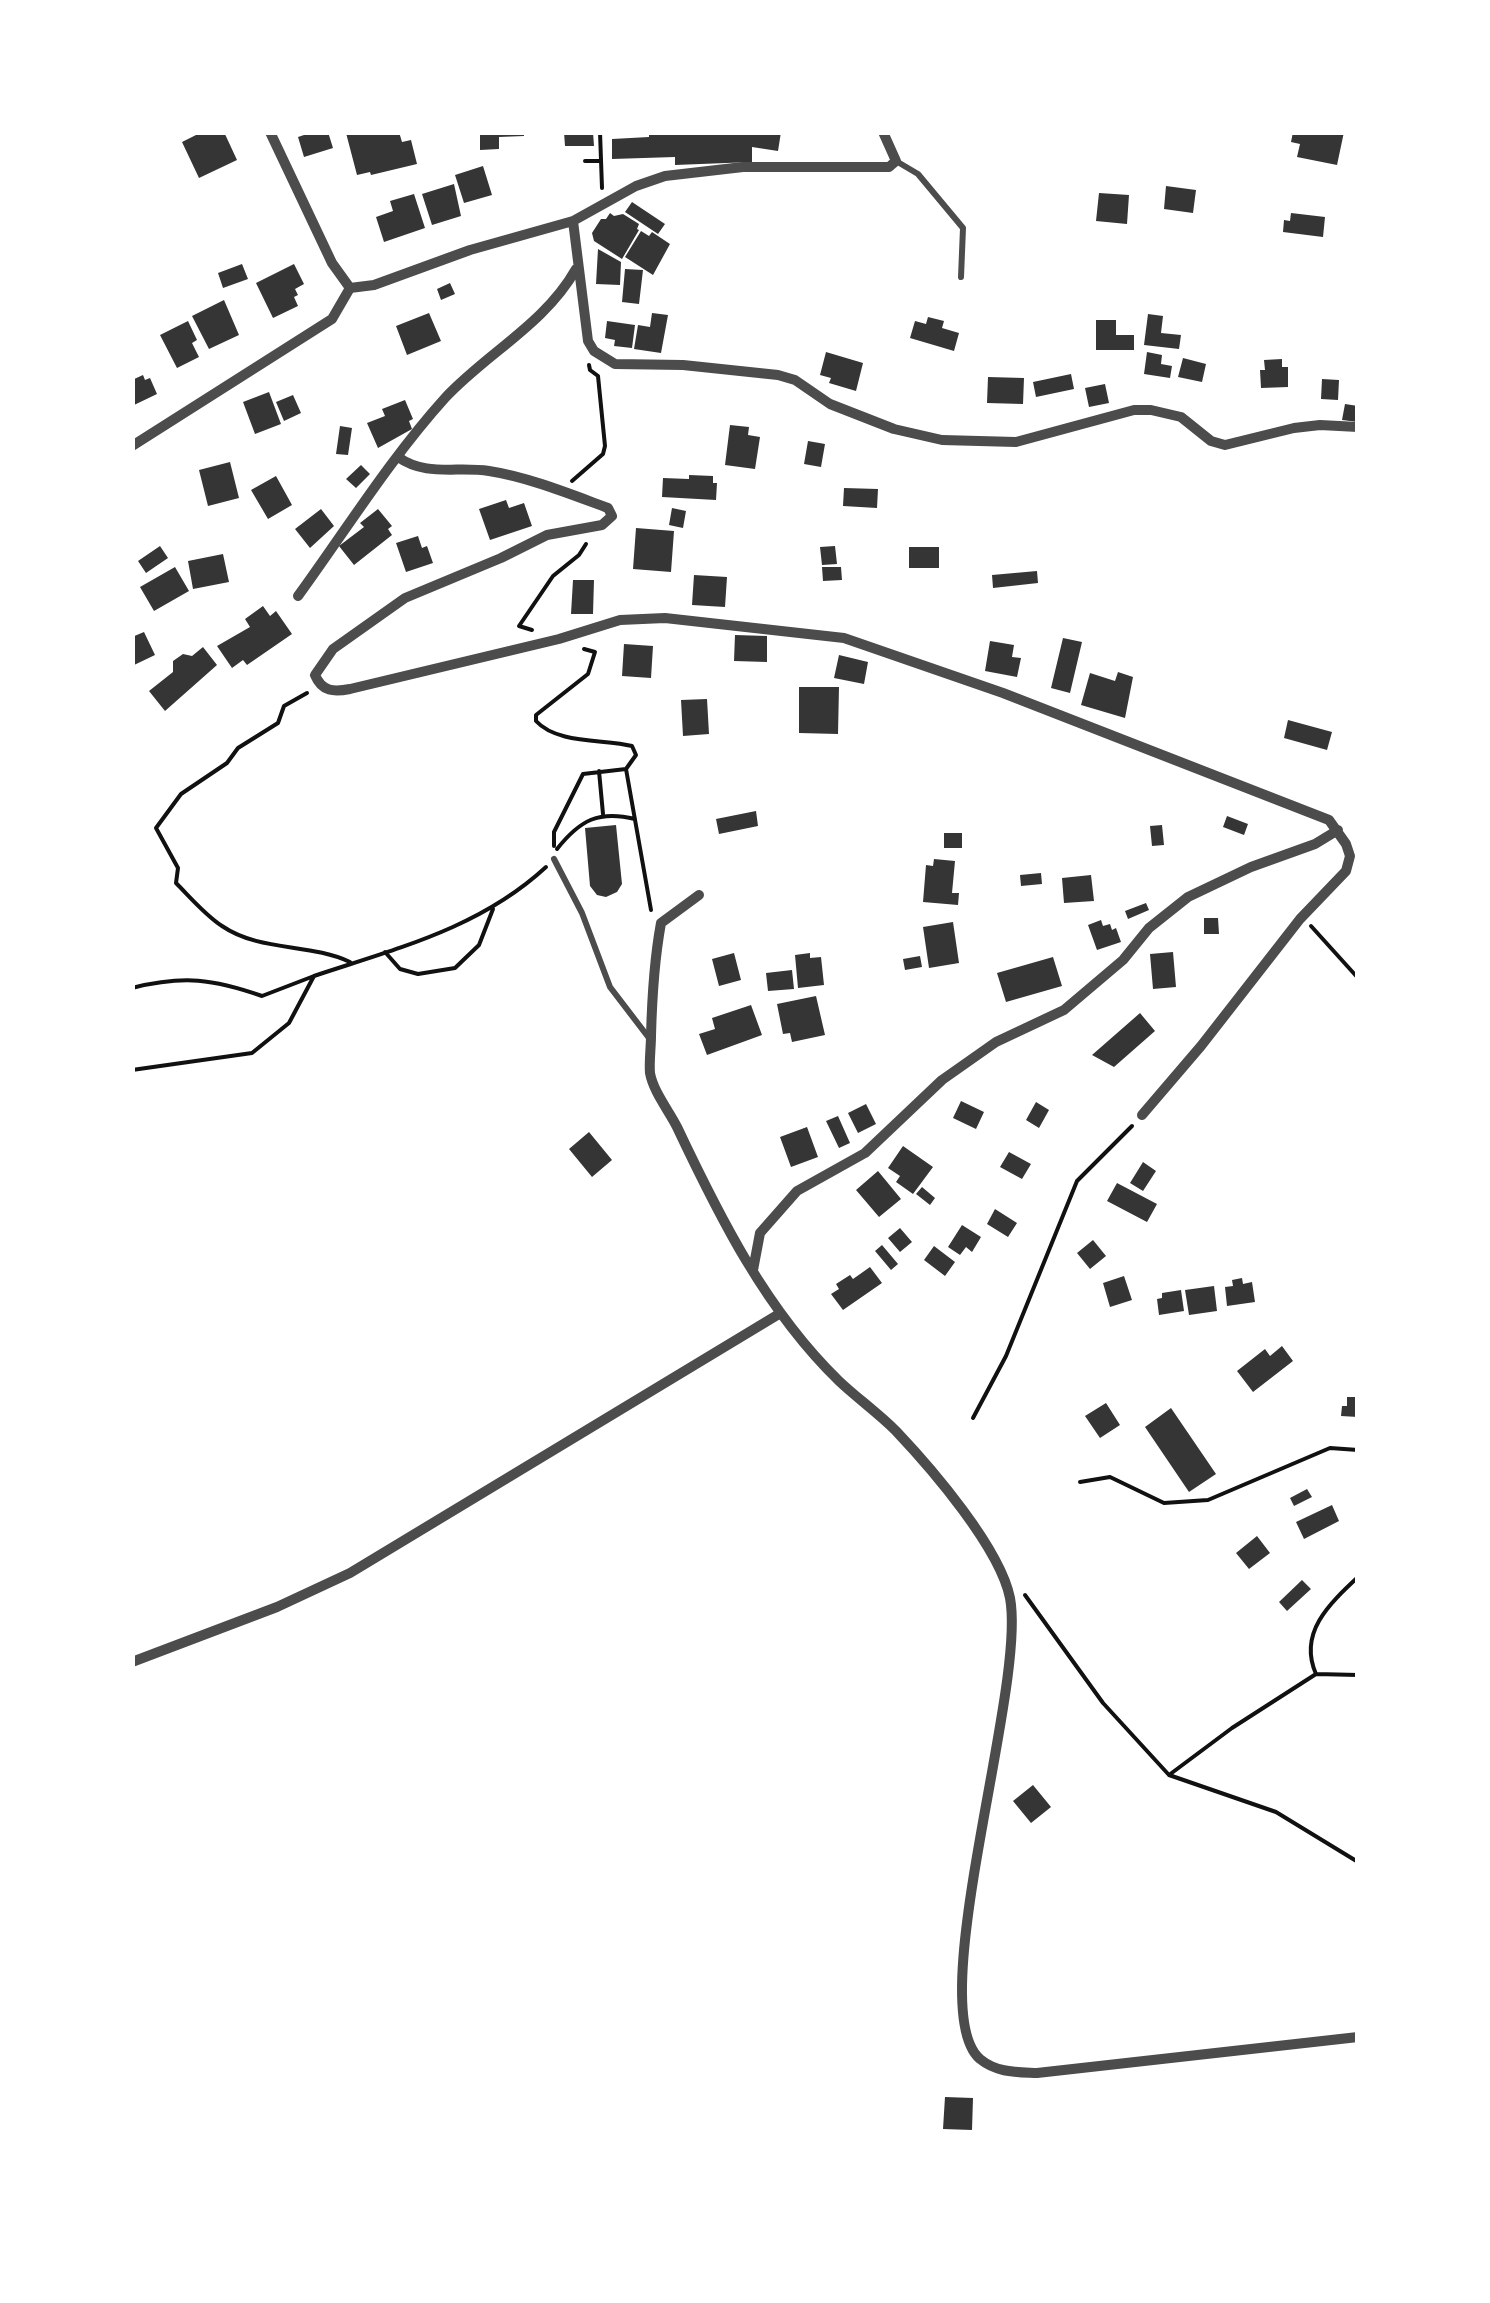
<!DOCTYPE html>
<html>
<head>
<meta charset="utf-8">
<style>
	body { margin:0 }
	#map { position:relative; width:1490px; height:2303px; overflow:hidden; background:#fff; font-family:"PT Sans",sans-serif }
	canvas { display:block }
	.frame { position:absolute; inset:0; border:135px solid #fff; pointer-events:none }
</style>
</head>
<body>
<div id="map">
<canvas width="1490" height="2303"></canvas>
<div class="frame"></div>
</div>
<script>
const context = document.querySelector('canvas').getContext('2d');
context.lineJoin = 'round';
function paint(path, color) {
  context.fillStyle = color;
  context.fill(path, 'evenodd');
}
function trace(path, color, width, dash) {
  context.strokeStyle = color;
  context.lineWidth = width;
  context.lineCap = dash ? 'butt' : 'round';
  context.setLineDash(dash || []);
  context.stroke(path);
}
const building = new Path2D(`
	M202,132H224L237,160L199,178L182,142Z
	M313,132H328L333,148L304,157L298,137Z
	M399,132L402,142L411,140L417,164L371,175L370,172L357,175L346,133Z
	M480,132H524V136L499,137V149L480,150Z
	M564,132H593L594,146H565Z
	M649,132H781L778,151L752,147V162L675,165V157L612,159V139L649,137Z
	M1293,132H1344L1337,165L1297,157L1300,144L1291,142Z
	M483,166L492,195L464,203L455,175Z
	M454,184L461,216L432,225L422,194Z
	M1166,186L1196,190L1193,213L1164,209Z
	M1099,193L1129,195L1127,224L1096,221Z
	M414,194L425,228L384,242L376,217L393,211L390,201Z
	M632,202L665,224L658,234L625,212Z
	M610,213L614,216L623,214L639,224L637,229L639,230L622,259L594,241L592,233L601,219H606Z
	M1291,213L1325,217L1323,237L1283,232L1284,220L1290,221Z
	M641,231L649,236L652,232L670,244L653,275L625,257Z
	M598,249L621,262L620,285L596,284Z
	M242,264L248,279L223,288L218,273Z
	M294,264L304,284L295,289L298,295L294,297L298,306L273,318L256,283Z
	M625,269L643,270L639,304L622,302Z
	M450,283L455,294L441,300L437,289Z
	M224,300L239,335L209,349L192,316Z
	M429,313L441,341L407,355L396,326Z
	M652,313L668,315L661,353L634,349L638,325L650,327Z
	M1148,314L1163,316L1161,333L1181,335L1179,349L1144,345Z
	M928,317L944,321L942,328L959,333L954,351L910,338L915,321L926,324Z
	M1096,320H1116V335H1134V350H1096Z
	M188,321L197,340L192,343L199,357L177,368L160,335Z
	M607,321L635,325L632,348L614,346L615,340L605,338Z
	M826,352L863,363L856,391L829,383L831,378L820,375Z
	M1147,352L1162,355L1161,364L1172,366L1170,378L1144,374Z
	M1183,358L1206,364L1202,382L1178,377Z
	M1282,359V367H1288V387L1261,388L1260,370H1265L1264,360Z
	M1071,374L1074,389L1036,397L1033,382Z
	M143,375L145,380L150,378L157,394L132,406V380Z
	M988,377L1024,378L1023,404L987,403Z
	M1322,379L1339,380L1338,400L1321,399Z
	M1105,384L1109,403L1089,407L1085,388Z
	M269,392L281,424L255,434L243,402Z
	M293,395L301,413L284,421L276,402Z
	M405,400L413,419L409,421L412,429L378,448L367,423L385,416L382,409Z
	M1345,404L1358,406V422L1342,420Z
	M730,425L749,427L748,435L760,437L755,469L725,465Z
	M340,426L352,428L348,455L336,454Z
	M808,441L825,444L821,467L804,464Z
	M230,462L239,498L208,506L199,470Z
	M361,465L370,474L356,488L346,479Z
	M689,475L713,476V483H717L716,500L662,497L663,478L689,479Z
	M276,476L292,505L268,519L251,490Z
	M844,488L878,489L877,508L843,506Z
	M506,500L509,508L524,503L532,526L490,540L479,509Z
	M672,508L686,511L683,528L669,525Z
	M321,509L334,526L310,548L295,529Z
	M378,509L392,526L388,529L392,535L354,565L339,546L364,527L360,523Z
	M636,528L674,531L671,572L633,569Z
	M418,536L422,548L427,546L433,563L406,572L396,543Z
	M160,546L168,558L146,573L138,561Z
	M835,546L837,564L822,565L820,547Z
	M909,547H939V568H909Z
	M223,554L229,582L193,589L188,561Z
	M175,567L189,591L154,611L140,587Z
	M822,567H841L842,580L823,581Z
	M1037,571L1038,583L993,588L992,575Z
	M694,575L727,577L725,607L692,605Z
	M573,580H594L593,614H571Z
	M263,606L270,616L276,611L292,634L247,665L243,660L232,668L217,646L250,627L245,619Z
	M144,632L155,655L132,666V637Z
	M735,635L767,636V662L734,661Z
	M1063,638L1082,642L1070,693L1051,688Z
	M990,641L1014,645L1012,657L1021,658L1017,677L985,671Z
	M624,644L653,646L651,678L622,676Z
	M203,647L217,665L165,711L149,691L173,672V661L183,654L192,656Z
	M839,655L868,662L864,684L834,678Z
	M1118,672L1133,677L1125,718L1081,705L1090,673L1115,681Z
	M799,687H839L838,734L799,733Z
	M707,699L709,734L683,736L681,700Z
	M1288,720L1332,732L1327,750L1284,738Z
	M756,811L758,826L719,834L716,819Z
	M1227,816L1248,824L1244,835L1223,827Z
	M616,825L622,884L617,892L606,897L597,895L590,886L585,828Z
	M1162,825L1164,845L1152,846L1150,826Z
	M944,833H962V848H944Z
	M934,859L955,861L952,893H959L958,905L923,902L926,865L933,866Z
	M1041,873L1042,884L1021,886L1020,875Z
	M1091,875L1094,901L1064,903L1062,878Z
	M1146,903L1149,910L1128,919L1125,911Z
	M1204,918H1218L1219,934H1204Z
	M1101,920L1103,926L1110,924L1112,930L1116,928L1121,942L1097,950L1088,925Z
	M953,922L959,963L929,968L923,927Z
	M1173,952L1176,987L1153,989L1150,954Z
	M734,953L741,980L719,986L712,959Z
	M810,953V958L821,957L824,985L798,988L795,955Z
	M920,956L922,967L905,970L903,959Z
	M1053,957L1062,986L1006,1002L997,973Z
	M792,970L794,989L768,991L766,973Z
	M816,996L825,1035L792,1042L790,1033L783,1034L777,1004Z
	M751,1005L762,1035L707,1055L699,1034L715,1029L712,1018Z
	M1140,1013L1155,1031L1114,1067L1092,1055Z
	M961,1101L984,1112L976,1129L953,1118Z
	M1036,1102L1049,1110L1039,1128L1026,1120Z
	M866,1104L876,1124L858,1133L848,1113Z
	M838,1116L850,1143L839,1148L826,1121Z
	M807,1127L818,1157L791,1167L780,1137Z
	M589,1132L612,1160L592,1177L569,1149Z
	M903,1146L933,1167L913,1194L896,1182L900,1176L888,1168Z
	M1009,1152L1031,1164L1022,1179L1000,1167Z
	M1143,1162L1156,1171L1143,1191L1130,1183Z
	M878,1171L901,1199L879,1217L856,1190Z
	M1117,1183L1157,1204L1147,1222L1107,1201Z
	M922,1187L935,1198L930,1205L916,1194Z
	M995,1209L1017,1223L1008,1237L987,1224Z
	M962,1225L981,1237L972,1252L966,1247L960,1255L948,1247Z
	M900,1228L912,1242L900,1252L888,1238Z
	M1093,1240L1106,1256L1090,1269L1077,1253Z
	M882,1245L898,1264L891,1270L875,1251Z
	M934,1246L955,1262L945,1276L924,1260Z
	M870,1267L882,1283L843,1310L831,1294L839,1289L836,1284L850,1275L853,1279Z
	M1124,1276L1132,1300L1110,1307L1103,1283Z
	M1242,1278L1243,1284L1252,1282L1255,1302L1227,1306L1225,1287L1233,1286L1232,1280Z
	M1214,1286L1217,1311L1189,1315L1185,1290Z
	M1181,1290L1184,1311L1159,1315L1157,1299L1162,1298V1293Z
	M1282,1346L1293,1361L1253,1392L1237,1371L1265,1349L1270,1356Z
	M1347,1397H1358V1417L1341,1416L1342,1406H1347Z
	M1106,1403L1120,1425L1100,1438L1085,1416Z
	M1171,1408L1216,1474L1189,1492L1145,1427Z
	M1307,1489L1312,1497L1294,1506L1290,1498Z
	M1332,1505L1339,1521L1304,1539L1296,1522Z
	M1257,1536L1270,1553L1249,1569L1236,1553Z
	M1302,1580L1311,1589L1287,1611L1279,1602Z
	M1033,1785L1051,1807L1031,1823L1013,1801Z
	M945,2097L973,2098L972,2130L943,2129Z`);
const path = new Path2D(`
	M600,132L602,188
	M585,161H601
	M572,481L603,454L605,446L598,376L590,370L589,365
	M532,630L519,626L553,576L579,555L586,544
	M584,649L595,652L588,674L536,715V721C557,744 603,739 632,746L636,755L626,769L651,910
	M307,693L284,706L278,723L238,748L227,763L181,794L156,828L178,868L176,883C190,897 205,915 222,926C260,952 310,943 350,962
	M599,771L603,814
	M554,846V832L583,774L626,769
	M557,849C580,820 599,810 635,819
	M1311,926L1358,978
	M385,952L400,969L418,974L455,968L479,945L493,909
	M132,988C184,975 213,979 262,996L314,976
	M132,1070L252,1053L289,1023L314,976C398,948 480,928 546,867
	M973,1418L1006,1356L1077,1181L1132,1126
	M1080,1482L1110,1477L1164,1503L1208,1500L1330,1448L1358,1450
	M1025,1595L1103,1703L1169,1775L1276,1812L1358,1862
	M1316,1674C1298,1633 1329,1604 1358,1577
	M1169,1775L1232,1728L1316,1674L1358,1675`);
const service = new Path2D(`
	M896,161L918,174L963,228L961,277
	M554,859L582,913L610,987L649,1038`);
const minor = new Path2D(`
	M270,132L332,263L350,288
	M573,221L588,341L594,351L615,364L683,365L778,375L795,380L830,404L894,429L942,440L1016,442L1134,410H1151L1181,417L1211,441L1225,445L1294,428L1320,425L1358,427
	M350,288L374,285L470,250L573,221L636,186L665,176L743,167H889L896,161L883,132
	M132,446L332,319L350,288
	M398,457C426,477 457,466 489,471C528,477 570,494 608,508L612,516L602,525L547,535L501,558L405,598L333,649L315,675C322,692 334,692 350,689L559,639L620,620L665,618L844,638L1003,693L1329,820L1346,844L1350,856L1346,871L1300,919L1201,1046L1142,1115
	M298,596C346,530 390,459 445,398C487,353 545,324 576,269
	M699,895L661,923C654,961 652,997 651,1036C651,1047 649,1062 650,1073C653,1091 669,1111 677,1127C720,1218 766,1310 839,1381C857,1398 878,1413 896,1431C932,1469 1000,1548 1010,1598C1027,1688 921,2008 980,2059C997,2073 1017,2072 1037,2073L1358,2037
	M753,1270L760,1233L797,1191L865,1153L942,1080L996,1042L1064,1010L1123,960L1149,928L1188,897L1251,867L1315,844L1338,830
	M132,1662L277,1607L350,1573L779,1314`);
paint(building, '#353535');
trace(path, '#111', 4);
trace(service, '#4c4c4c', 6);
trace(minor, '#4c4c4c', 10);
</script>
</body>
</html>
